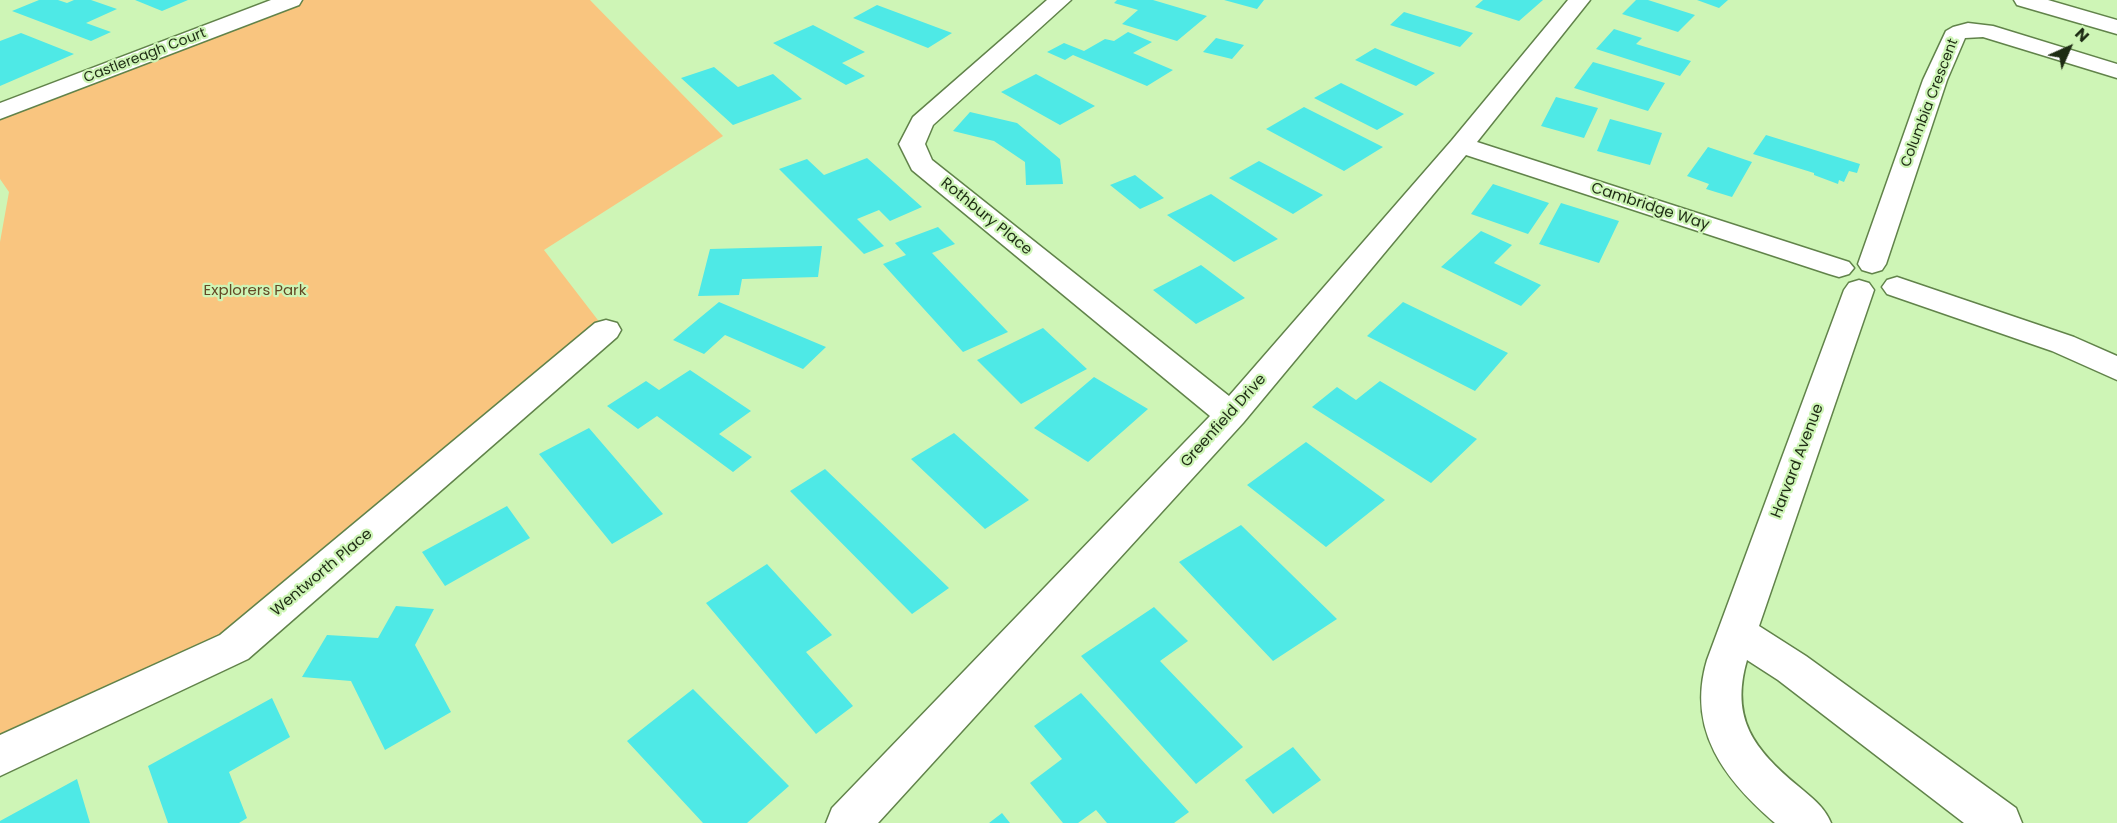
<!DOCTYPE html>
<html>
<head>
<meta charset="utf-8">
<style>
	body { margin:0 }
	#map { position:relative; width:2117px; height:823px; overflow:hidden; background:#cef5b6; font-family:Poppins,sans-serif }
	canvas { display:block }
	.north { position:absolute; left:2039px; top:18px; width:60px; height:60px; -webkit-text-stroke:4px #cef5b6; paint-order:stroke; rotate:45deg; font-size:16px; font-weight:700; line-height:24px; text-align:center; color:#1e2c14 }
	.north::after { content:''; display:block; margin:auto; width:21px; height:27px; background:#1e2c14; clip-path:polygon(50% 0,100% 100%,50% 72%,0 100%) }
</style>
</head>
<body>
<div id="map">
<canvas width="2117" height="823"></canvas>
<div class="north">N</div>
</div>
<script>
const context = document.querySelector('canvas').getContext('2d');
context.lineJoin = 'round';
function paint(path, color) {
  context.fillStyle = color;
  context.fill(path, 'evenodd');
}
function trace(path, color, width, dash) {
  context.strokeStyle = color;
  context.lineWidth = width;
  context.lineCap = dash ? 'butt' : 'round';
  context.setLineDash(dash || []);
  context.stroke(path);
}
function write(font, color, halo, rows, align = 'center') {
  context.font = font + ' Poppins,sans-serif';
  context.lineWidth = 4.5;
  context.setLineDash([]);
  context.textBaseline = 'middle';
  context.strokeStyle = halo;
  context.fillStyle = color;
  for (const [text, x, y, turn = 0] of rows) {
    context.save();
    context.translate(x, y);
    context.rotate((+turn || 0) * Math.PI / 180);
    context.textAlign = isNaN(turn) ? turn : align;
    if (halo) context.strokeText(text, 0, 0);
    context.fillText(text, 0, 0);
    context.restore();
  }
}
const green = new Path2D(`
	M293,0H590L723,136L544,250L604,328L233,647L0,770V242L9,192L0,179V119Z`);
const building = new Path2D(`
	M39,0H58L67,3L74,0H91L117,9L86,23L111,32L91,41L12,11Z
	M135,0H188L162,11Z
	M1117,0H1153L1207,16L1177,41L1122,24L1138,10L1114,3Z
	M1224,0H1264L1257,9Z
	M1483,0H1543L1519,21L1475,7Z
	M1636,0H1648L1695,15L1678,32L1622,14Z
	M1697,0H1728L1719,8Z
	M877,5L952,33L928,48L853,18Z
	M1404,12L1473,33L1460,47L1390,25Z
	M813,25L865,52L842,63L865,76L846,85L773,43Z
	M1614,29L1642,38L1636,44L1691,61L1680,76L1596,49Z
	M1128,32L1152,42L1133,53L1173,70L1147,86L1073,55L1065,60L1047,52L1064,43L1084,51L1105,39L1114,41Z
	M21,33L74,54L0,86V41Z
	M1216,38L1244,45L1232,59L1203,52Z
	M1375,48L1435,73L1416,86L1355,60Z
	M1593,62L1665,83L1648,111L1574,88Z
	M714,67L738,87L773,74L802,99L733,125L681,78Z
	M1036,74L1095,106L1060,125L1001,92Z
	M1341,83L1404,114L1377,130L1314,98Z
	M1556,97L1598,108L1584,138L1541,126Z
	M1304,107L1383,147L1344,171L1266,129Z
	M970,112L1017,123L1060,159L1063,184L1026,185L1025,162L994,141L953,131Z
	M1610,119L1662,133L1650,165L1597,151Z
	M1766,135L1860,164L1857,173L1849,171L1844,182L1839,180L1838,184L1814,175V173L1753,154Z
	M1708,147L1752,162L1732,197L1706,189L1709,184L1687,176Z
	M867,158L922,207L890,221L879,210L857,219L884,246L864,254L779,169L807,159L824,175Z
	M1259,161L1323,195L1293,214L1229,178Z
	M1135,175L1164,198L1140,209L1110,185Z
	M1493,184L1549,203L1528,234L1471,214Z
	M1211,194L1278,239L1234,262L1167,215Z
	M1561,203L1619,221L1599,263L1539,244Z
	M938,227L955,244L932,253L1008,332L963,352L883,264L906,255L895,243Z
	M1481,231L1512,245L1494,263L1541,285L1521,306L1441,267Z
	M822,246L818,277L742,279L739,295L698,296L710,249Z
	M1201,265L1245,298L1196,324L1153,290Z
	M719,302L826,347L803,369L725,335L704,354L673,340Z
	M1403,302L1508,353L1475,391L1367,336Z
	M1043,328L1087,369L1021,404L977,360Z
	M690,370L751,411L719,434L752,457L733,472L657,416L638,429L607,406L646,381L659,390Z
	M1094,377L1148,409L1088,462L1034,428Z
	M1380,381L1477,439L1431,483L1312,407L1337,387L1356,400Z
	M589,428L663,514L612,544L539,454Z
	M954,433L1029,500L985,529L911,459Z
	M1306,442L1385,500L1326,547L1247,485Z
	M825,469L949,588L912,614L790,491Z
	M507,506L530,538L445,586L422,552Z
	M1241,525L1337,619L1273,661L1179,562Z
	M767,564L832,635L806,652L853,706L816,734L706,603Z
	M396,606L434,609L415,645L451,712L385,750L351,681L302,677L327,635L378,638Z
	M1154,607L1188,641L1160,661L1243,747L1196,784L1081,656Z
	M693,689L789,786L747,823H703L627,741Z
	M1081,693L1189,812L1174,823H1107L1096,810L1078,823H1063L1030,783L1062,759L1034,726Z
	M272,698L290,737L229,772L247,818L239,823H168L148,766Z
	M1293,747L1321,780L1273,814L1245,780Z
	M77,779L90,823H0V821Z
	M1002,813L1010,823H989Z`);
const minor = new Path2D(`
	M271,0H302L299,5L0,119V103Z
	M1047,0H1071L933,125L925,144L932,160L1229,396L1452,140L1568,0H1590L1477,142L1849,262L1854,268L1849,274L1839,277L1829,274L1466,155L1243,423L878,823H826L832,808L1210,416L912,170L899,144L913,117Z
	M2014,0H2048L2117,20V34L2017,5Z
	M1968,23L1993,26L2117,64V78L1983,37L1965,38L1947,80L1886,264L1882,270L1872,273L1862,270L1858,264L1923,80L1946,31L1953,27Z
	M1897,277L2074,337L2117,356V380L2052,351L1887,294L1882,287L1887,280Z
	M1859,280L1869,283L1874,290L1759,626L1806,656L2016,808L2022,823H1964L1778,680L1747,660C1730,719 1754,749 1798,786C1812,798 1824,806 1831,823H1775C1725,780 1686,730 1707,660L1844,290L1849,283Z
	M606,320L617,323L621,330L617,337L248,659L0,776V735L220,635L595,323Z`);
const farStreetnames = [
	["Castlereagh Court",145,56,-21],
	["Columbia Crescent",1930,103,-69]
];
const streetNames = [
	["Cambridge Way",1650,207,18],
	["Rothbury Place",986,217,39],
	["Greenfield Drive",1224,421,-48],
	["Harvard Avenue",1798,461,-69],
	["Wentworth Place",322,573,-40]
];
const parkNames = [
	["Explorers Park",255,291]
];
paint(green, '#f9c57f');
paint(building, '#4ee9e6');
trace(minor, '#61834a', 3);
paint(minor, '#fff');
write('14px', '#1e2c14', '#cef5b6', farStreetnames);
write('15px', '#1e2c14', '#cef5b6', streetNames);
write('15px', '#644925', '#cef5b6', parkNames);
</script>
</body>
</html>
